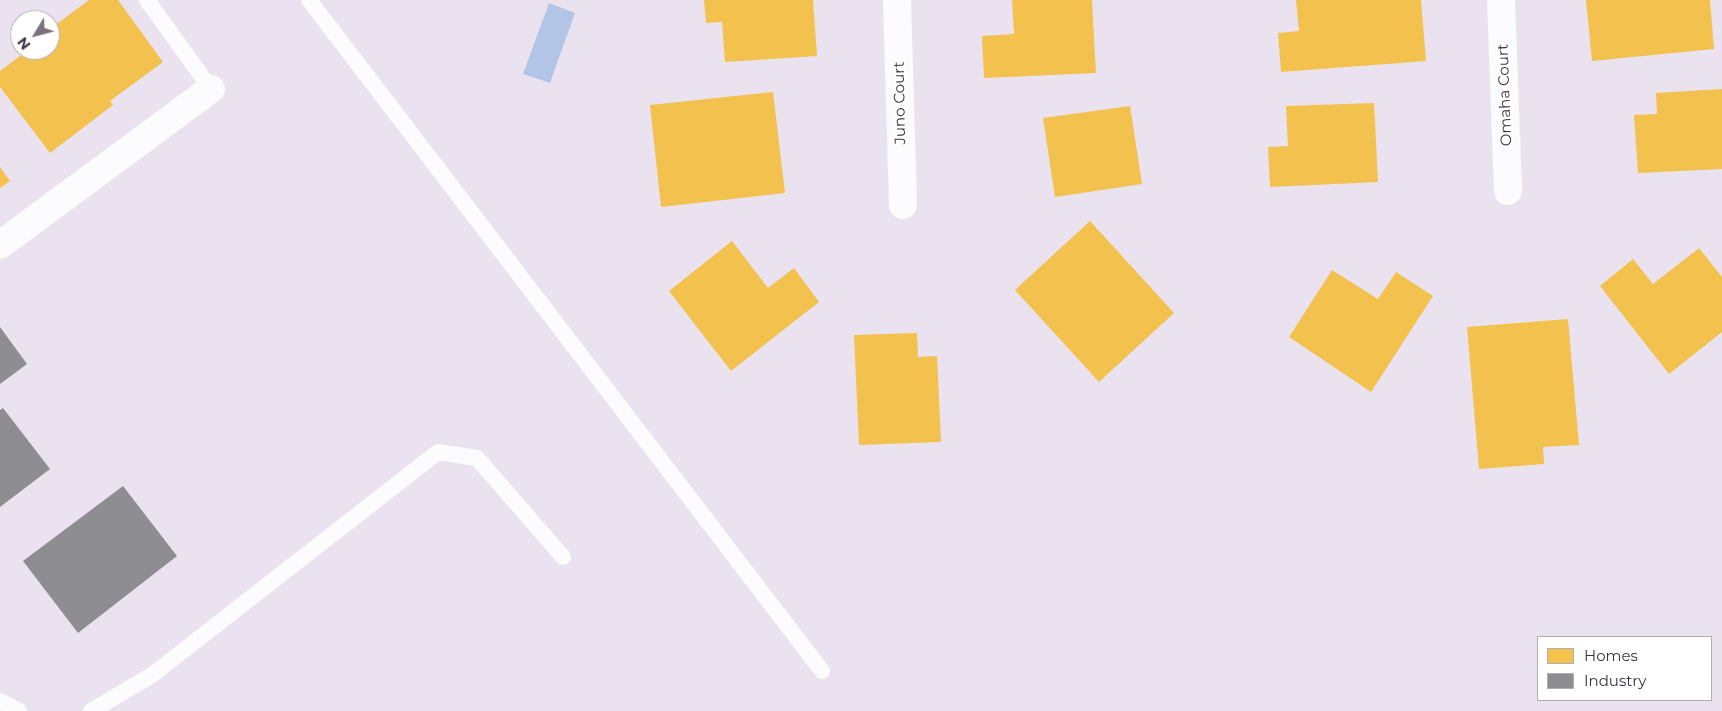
<!DOCTYPE html>
<html>
<head>
<meta charset="utf-8">
<style>
	body { margin:0 }
	#map { position:relative; width:1722px; height:711px; overflow:hidden; background:#ebe2ef; font-family:Montserrat,sans-serif }
	canvas { display:block }
	.legend { position:absolute; left:1537px; top:636px; width:175px; height:65px; box-sizing:border-box; background:#fff; border:1px solid #b1aeb2; margin:0; padding:6px 9px; list-style:none; font-size:15px; color:#3b343e }
	.legend li { display:flex; align-items:center; gap:10px; height:25px }
	.legend b { width:25px; border:1px solid #b1aeb2 }
	.north { position:absolute; left:10px; top:10px; width:50px; height:50px; box-sizing:border-box; background:#fff; border:1px solid #b1aeb2; border-radius:50%; rotate:233deg; font-size:14px; font-weight:700; line-height:20px; text-align:center; color:#3b343e }
	.north::after { content:''; display:block; margin:auto; width:18px; height:22px; background:#79717c; clip-path:polygon(50% 0,100% 100%,50% 72%,0 100%) }
</style>
</head>
<body>
<div id="map">
<canvas width="1722" height="711"></canvas>
<ul class="legend">
<li><b style="height:14px;background:#f2c14e"></b>Homes</li>
<li><b style="height:14px;background:#8d8d92"></b>Industry</li>
</ul>
<div class="north">N</div>
</div>
<script>
const context = document.querySelector('canvas').getContext('2d');
context.lineJoin = 'round';
function paint(path, color) {
  context.fillStyle = color;
  context.fill(path, 'evenodd');
}
function trace(path, color, width, dash) {
  context.strokeStyle = color;
  context.lineWidth = width;
  context.lineCap = dash ? 'butt' : 'round';
  context.setLineDash(dash || []);
  context.stroke(path);
}
function write(font, color, halo, rows, align = 'center') {
  context.font = font + ' Montserrat,sans-serif';
  context.lineWidth = 5;
  context.setLineDash([]);
  context.textBaseline = 'middle';
  context.strokeStyle = halo;
  context.fillStyle = color;
  for (const [text, x, y, turn = 0] of rows) {
    context.save();
    context.translate(x, y);
    context.rotate((+turn || 0) * Math.PI / 180);
    context.textAlign = isNaN(turn) ? turn : align;
    if (halo) context.strokeText(text, 0, 0);
    context.fillText(text, 0, 0);
    context.restore();
  }
}
const water = new Path2D(`
	M549,3L575,13L550,83L523,74Z`);
const homes = new Path2D(`
	M89,0H118L163,62L110,101L113,105L50,153L0,87V71L28,50H50V29Z
	M704,0H813L817,56L725,62L722,22L706,23Z
	M1012,0H1092L1096,73L984,78L982,36L1014,34Z
	M1296,0H1421L1426,61L1281,72L1278,33L1299,31Z
	M1586,0H1710L1714,49L1592,61Z
	M1722,89V169L1638,173L1634,115L1657,114L1656,93Z
	M773,92L785,193L661,207L650,105Z
	M1374,103L1378,182L1270,187L1268,147L1288,146L1286,106Z
	M1130,106L1142,184L1055,197L1043,118Z
	M0,167L10,181L0,188Z
	M1090,221L1174,313L1099,382L1015,290Z
	M732,241L768,288L794,268L819,302L731,371L669,291Z
	M1699,248L1722,277V332L1669,374L1600,286L1633,259L1653,284Z
	M1332,270L1378,299L1396,272L1433,296L1371,392L1289,337Z
	M1568,319L1579,445L1543,447L1544,464L1479,469L1467,327Z
	M917,333L918,357L937,356L941,442L859,445L854,335Z`);
const industry = new Path2D(`
	M0,327L27,364L0,384Z
	M3,408L50,469L0,507V410Z
	M123,486L177,556L78,633L23,561Z`);
const lane = new Path2D(`
	M147,0L211,89
	M309,0L822,671
	M0,701L19,711
	M91,711L152,675L438,452L477,458L563,557`);
const street = new Path2D(`
	M897,0L903,205
	M1501,0L1508,191
	M0,245L211,89`);
const streetNames = [
	["Omaha Court",1505,95,-92],
	["Juno Court",900,103,-91]
];
paint(water, '#b3c5e6');
paint(homes, '#f2c14e');
paint(industry, '#8d8d92');
trace(lane, '#fcfbfd', 16);
trace(street, '#fcfbfd', 28);
write('15px', '#3b343e', '#fff', streetNames);
</script>
</body>
</html>
